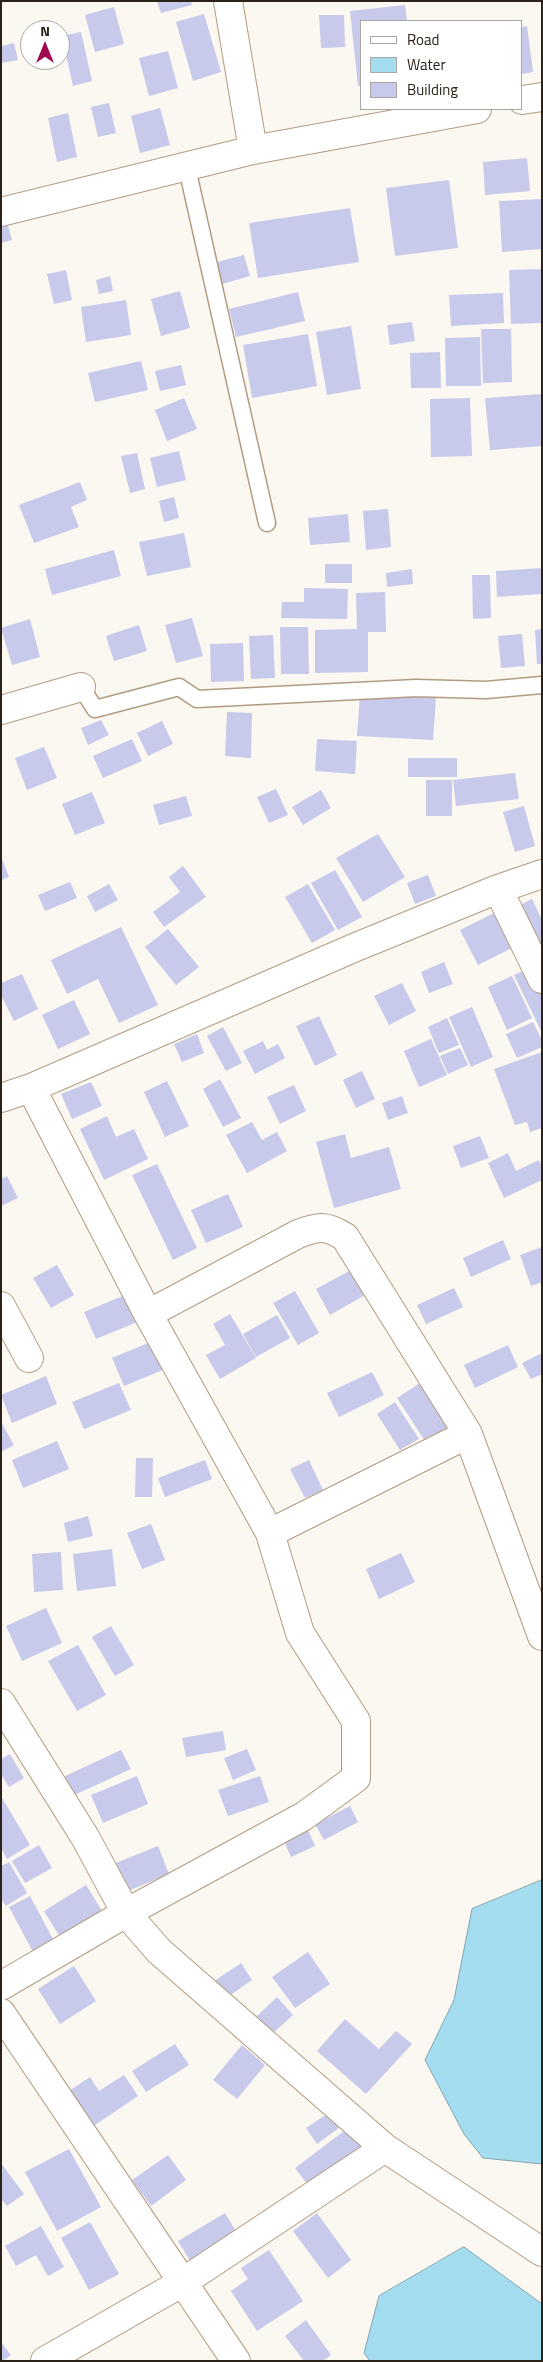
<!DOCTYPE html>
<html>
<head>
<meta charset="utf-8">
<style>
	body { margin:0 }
	#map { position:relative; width:543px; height:2362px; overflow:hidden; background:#fbf7f1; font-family:"Titillium Web",sans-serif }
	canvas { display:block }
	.frame { position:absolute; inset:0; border:2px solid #2b2319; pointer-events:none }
	.legend { position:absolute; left:360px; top:20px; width:162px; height:90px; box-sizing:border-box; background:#fff; border:1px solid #aaa7a3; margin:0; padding:6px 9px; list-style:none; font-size:15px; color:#2b2319 }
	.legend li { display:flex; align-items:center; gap:10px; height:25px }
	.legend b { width:25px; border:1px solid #aaa7a3 }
	.north { position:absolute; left:20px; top:20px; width:50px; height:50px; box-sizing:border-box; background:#fff; border:1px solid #aaa7a3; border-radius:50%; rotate:0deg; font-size:14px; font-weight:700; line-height:20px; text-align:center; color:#2b2319 }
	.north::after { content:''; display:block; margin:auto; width:18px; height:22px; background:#9f0850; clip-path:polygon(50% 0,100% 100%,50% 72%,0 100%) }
</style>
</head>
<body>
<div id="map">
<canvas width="543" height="2362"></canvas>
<div class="frame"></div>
<ul class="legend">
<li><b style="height:6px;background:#fff"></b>Road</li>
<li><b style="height:14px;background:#a4ddef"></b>Water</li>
<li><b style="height:14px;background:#c7caea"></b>Building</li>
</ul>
<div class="north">N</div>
</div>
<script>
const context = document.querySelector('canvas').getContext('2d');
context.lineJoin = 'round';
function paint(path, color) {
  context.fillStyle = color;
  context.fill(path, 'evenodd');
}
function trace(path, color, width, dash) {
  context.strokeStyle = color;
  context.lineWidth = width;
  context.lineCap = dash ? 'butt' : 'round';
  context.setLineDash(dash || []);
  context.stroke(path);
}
const water = new Path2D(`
	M542,1880V2164L483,2158L464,2134L425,2060L454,2000L472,1909Z
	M464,2247L542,2304V2361H370L364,2353L379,2296Z`);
const building = new Path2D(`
	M157,1H191L192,5L161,13Z
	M405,5L407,21H362V86H358L350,11Z
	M114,7L124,44L95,52L85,15Z
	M204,14L221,72L193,81L176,22Z
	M319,15H344L345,47L321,48Z
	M527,26L533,72L522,74V27Z
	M81,32L92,81L73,86L62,36Z
	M14,43L18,60L1,63V46Z
	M168,51L178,88L149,96L139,58Z
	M109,103L116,133L98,137L91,107Z
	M160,108L170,145L140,153L131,116Z
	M68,113L77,157L57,162L48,118Z
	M527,158L530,191L485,195L483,162Z
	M449,180L458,248L395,256L386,188Z
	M542,199V249L502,252L499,201Z
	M350,208L359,262L258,278L249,223Z
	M7,222L12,240L1,243V223Z
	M244,255L250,276L222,284L217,262Z
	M542,269V323L511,324L509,270Z
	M66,270L72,300L54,304L47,274Z
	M110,276L113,291L99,294L96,280Z
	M180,291L190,328L161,336L151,299Z
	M298,292L305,321L236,337L229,309Z
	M503,293L504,323L451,326L449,295Z
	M126,300L131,335L86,342L81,307Z
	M412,322L415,341L390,345L387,325Z
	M351,326L361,389L327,395L316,332Z
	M481,329H511L512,382L483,383Z
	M308,334L317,386L252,398L243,345Z
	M480,337L481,386H446L445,338Z
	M440,352L441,388H411L410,353Z
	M141,361L148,390L95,402L88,373Z
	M181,365L186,385L160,391L155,371Z
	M542,394V446L490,450L485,398Z
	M184,398L197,429L167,441L155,410Z
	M470,398L472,456L431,457L430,399Z
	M179,451L186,480L157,487L150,458Z
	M137,453L145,489L130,493L121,456Z
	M80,482L87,500L71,507L79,527L34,543L19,505Z
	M174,497L179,518L164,522L159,501Z
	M388,509L391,547L366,550L363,511Z
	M348,514L350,542L310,545L308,518Z
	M184,533L191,567L147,576L139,542Z
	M114,550L121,576L52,595L45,569Z
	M325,564H352V583H325Z
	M542,568V594L497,597L496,571Z
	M412,569L413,584L387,587L386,573Z
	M472,575H490L491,618L473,619Z
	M304,588L348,589L347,619L281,618L282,602H304Z
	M385,592L386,632H368V672L315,673V630L357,629L356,593Z
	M192,618L203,656L176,663L165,625Z
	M30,619L40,657L12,665L1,628Z
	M139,625L147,651L114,661L106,636Z
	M280,627H308L309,674H281Z
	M542,629V664H537L535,630Z
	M522,634L525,666L501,668L498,636Z
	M273,635L275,678L251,679L249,636Z
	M243,643L244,681L211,682L210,644Z
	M360,694L436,698L433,740L357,736Z
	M227,712L252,713L251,758L225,756Z
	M101,720L109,735L88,745L81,728Z
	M162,721L173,744L148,756L137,733Z
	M132,739L142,761L103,778L93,756Z
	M317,739L357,741L355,774L315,771Z
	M44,747L57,778L27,790L15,758Z
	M408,758H457V777H408Z
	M515,773L519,799L456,806L453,780Z
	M426,780H452V816H426Z
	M276,789L288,815L269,823L257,797Z
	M321,790L331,808L303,825L292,807Z
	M92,792L105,823L75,835L62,804Z
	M186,796L192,816L159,825L153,805Z
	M524,806L535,846L515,852L503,812Z
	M378,834L405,877L363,902L336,858Z
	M1,856L9,877L1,880Z
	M183,866L206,897L164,927L153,912L180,892L169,877Z
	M335,870L362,917L338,930L311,883Z
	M428,875L436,896L415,904L407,883Z
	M70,882L77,898L45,911L38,895Z
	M109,884L118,900L95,912L87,896Z
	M308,884L335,930L312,943L285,897Z
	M532,899L542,920V959L516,907Z
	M498,911L516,946L478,965L460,930Z
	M121,927L158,1005L119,1023L98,979L67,994L51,960Z
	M168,929L199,967L176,985L145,947Z
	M444,962L453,984L429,993L421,972Z
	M532,967L542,986V1033L514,975Z
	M22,974L38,1009L14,1021L1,995V983Z
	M512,976L532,1018L507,1030L488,987Z
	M402,983L416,1011L389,1025L374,996Z
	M74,1000L90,1034L58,1049L42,1015Z
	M472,1007L493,1057L471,1067L449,1017Z
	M319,1016L337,1055L315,1066L296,1026Z
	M447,1018L459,1045L439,1053L428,1027Z
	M533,1022L542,1040V1047L517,1058L506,1034Z
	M223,1027L242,1063L226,1071L207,1036Z
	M197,1034L204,1053L182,1062L174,1044Z
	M431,1039L447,1075L419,1087L404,1051Z
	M263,1041L267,1050L278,1044L285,1058L255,1074L243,1051Z
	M460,1048L468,1065L448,1074L440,1056Z
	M542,1052V1128L530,1132L527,1122L515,1125L494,1069Z
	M362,1071L375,1099L356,1108L343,1080Z
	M220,1079L241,1118L223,1127L203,1089Z
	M167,1081L189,1126L165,1137L144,1092Z
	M91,1082L102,1106L72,1119L61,1094Z
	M294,1085L306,1111L280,1124L267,1097Z
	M402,1096L408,1113L388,1120L382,1103Z
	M107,1116L116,1137L134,1129L148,1159L104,1180L80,1129Z
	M252,1122L262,1140L277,1132L287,1151L247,1173L226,1135Z
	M345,1134L351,1158L389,1147L401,1189L334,1208L316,1142Z
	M480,1136L489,1158L461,1168L453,1146Z
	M508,1153L516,1171L539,1160L542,1166V1180L504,1198L488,1163Z
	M157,1164L197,1248L173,1260L132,1175Z
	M7,1176L18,1198L1,1206V1179Z
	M228,1194L243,1227L206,1243L191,1210Z
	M503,1240L511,1259L471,1277L463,1258Z
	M542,1247V1282L531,1286L520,1255Z
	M57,1265L74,1295L51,1308L33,1278Z
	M351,1270L365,1295L330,1315L316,1289Z
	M454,1288L463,1307L426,1324L417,1305Z
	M295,1291L319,1333L298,1345L273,1303Z
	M130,1293L142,1320L96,1339L84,1312Z
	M230,1314L256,1358L220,1379L206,1355L225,1345L213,1324Z
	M277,1315L290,1338L256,1357L243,1334Z
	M158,1339L170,1367L124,1386L112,1358Z
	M508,1345L518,1367L475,1388L464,1365Z
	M542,1353V1374L531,1379L522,1363Z
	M372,1372L384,1395L339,1417L327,1393Z
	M46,1376L57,1404L12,1423L1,1395Z
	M119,1383L131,1410L84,1429L72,1402Z
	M420,1383L449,1427L425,1441L397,1398Z
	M395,1402L419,1439L400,1450L377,1414Z
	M1,1422L14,1445L1,1452Z
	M57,1441L69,1469L23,1488L12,1460Z
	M136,1458H153L152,1497H135Z
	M205,1460L212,1479L165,1497L158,1478Z
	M309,1460L323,1490L305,1498L290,1469Z
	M88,1516L93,1536L68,1542L64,1523Z
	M151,1524L165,1560L142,1569L127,1533Z
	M112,1549L116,1586L77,1591L73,1554Z
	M61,1552L63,1590L34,1592L32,1554Z
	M401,1553L415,1582L379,1599L366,1569Z
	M46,1608L62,1643L22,1661L6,1626Z
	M111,1626L134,1665L115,1676L92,1637Z
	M78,1645L106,1695L77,1711L48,1661Z
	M223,1731L226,1750L186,1757L182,1738Z
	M247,1749L256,1770L233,1780L224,1758Z
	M121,1750L131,1769L70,1797L61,1778Z
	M10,1754L24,1778L9,1787L1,1774V1759Z
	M137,1776L148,1804L103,1823L91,1795Z
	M260,1776L269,1802L228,1816L218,1790Z
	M1,1796L30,1845L7,1859L1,1848Z
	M350,1806L358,1822L324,1840L315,1824Z
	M308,1830L315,1846L291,1857L284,1841Z
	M39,1845L52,1868L25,1883L12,1861Z
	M158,1846L169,1874L123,1893L111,1865Z
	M9,1862L27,1893L6,1906L1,1899V1866Z
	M86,1885L102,1911L60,1937L44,1911Z
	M30,1896L54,1941L33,1952L9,1907Z
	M308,1952L330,1984L295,2008L272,1977Z
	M241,1963L252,1980L222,2001L210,1984Z
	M74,1966L96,2001L60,2024L38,1989Z
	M277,1997L293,2015L272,2034L256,2017Z
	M345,2019L379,2049L396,2031L412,2044L366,2094L317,2051Z
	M175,2044L189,2065L146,2092L132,2071Z
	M242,2045L265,2065L237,2099L213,2080Z
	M124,2075L138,2096L92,2127L69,2091L90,2077L99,2091Z
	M333,2110L343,2125L317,2144L306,2128Z
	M352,2125L368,2145L311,2189L295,2168Z
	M69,2149L101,2207L57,2231L25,2172Z
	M168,2155L186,2180L151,2206L132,2180Z
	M1,2163L24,2194L7,2206L1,2199Z
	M225,2213L239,2236L192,2264L178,2241Z
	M317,2213L351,2260L328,2278L293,2231Z
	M90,2222L119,2274L89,2290L61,2238Z
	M41,2226L64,2267L48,2276L36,2255L16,2266L5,2246Z
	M269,2250L303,2301L257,2331L231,2291L248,2279L241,2268Z
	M306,2320L331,2355L323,2361H304L285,2336Z
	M1,2342L11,2355L3,2361H1Z`);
const service = new Path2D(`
	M187,168L267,523
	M81,687L95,709L179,687L197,699L416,688L486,690L542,685`);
const minor = new Path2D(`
	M228,1L253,150
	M522,100L542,97
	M1,212L253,150L477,109
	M1,710L81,687
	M498,889L542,979
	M31,1088L148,1314L270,1533
	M1,1098L31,1088L356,947L498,889L542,874
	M1,1306L29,1358
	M148,1314L298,1234C319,1226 326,1225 345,1237L468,1434L542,1636
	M1,1703L85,1837L126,1913L159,1951L385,2148L542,2252
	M1,1986L126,1913L304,1816L356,1778V1721L300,1633L270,1533L468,1434
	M1,2013L236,2361
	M45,2361L183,2282L385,2148`);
paint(water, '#a4ddef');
trace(water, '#80a5af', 1);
paint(building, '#c7caea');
trace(service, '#b19c82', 19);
trace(minor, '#b19c82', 30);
trace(service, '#fff', 16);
trace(minor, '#fff', 28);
</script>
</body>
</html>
